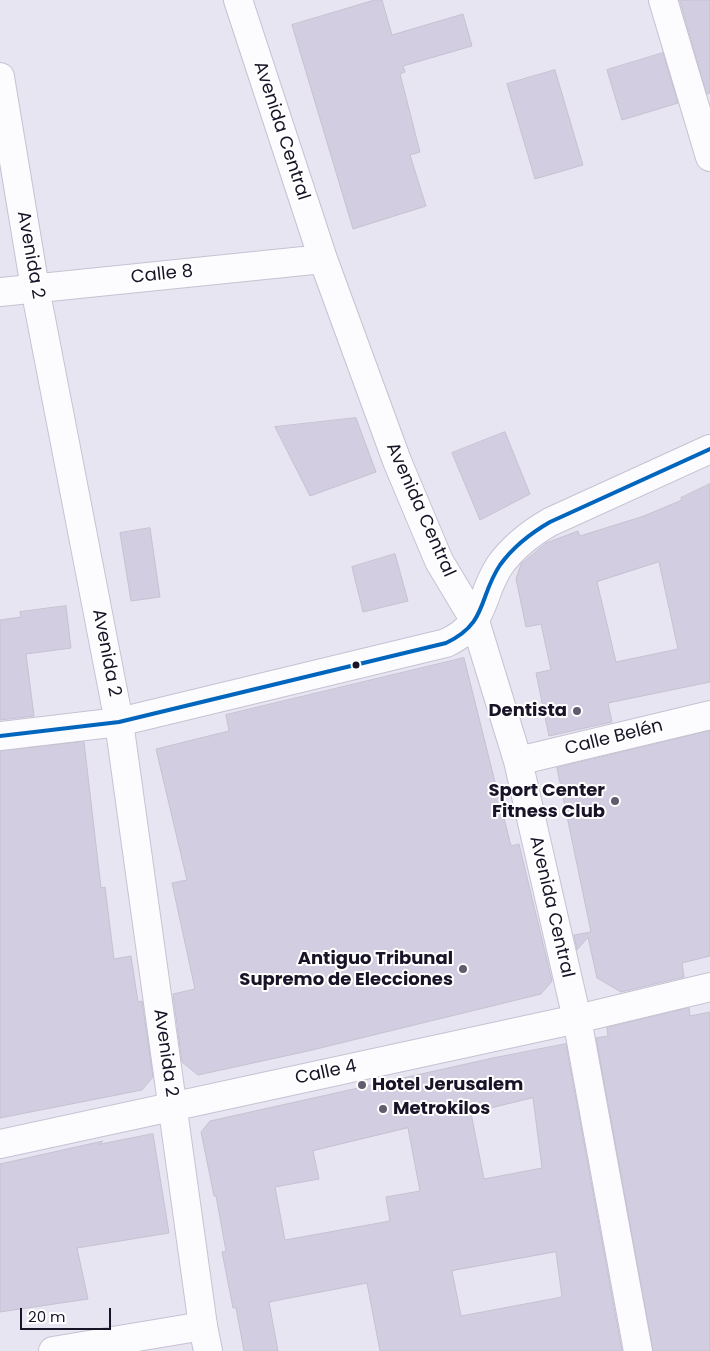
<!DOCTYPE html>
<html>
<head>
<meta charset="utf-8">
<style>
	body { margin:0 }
	#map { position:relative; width:710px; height:1351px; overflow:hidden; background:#e8e5f2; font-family:Poppins,sans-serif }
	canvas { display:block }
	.scale { position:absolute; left:20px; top:1308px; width:91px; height:22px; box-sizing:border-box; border:2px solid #181327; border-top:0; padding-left:6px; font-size:15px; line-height:18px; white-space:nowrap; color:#181327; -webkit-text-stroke:4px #fff; paint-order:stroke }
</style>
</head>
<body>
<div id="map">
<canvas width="710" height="1351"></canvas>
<div class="scale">20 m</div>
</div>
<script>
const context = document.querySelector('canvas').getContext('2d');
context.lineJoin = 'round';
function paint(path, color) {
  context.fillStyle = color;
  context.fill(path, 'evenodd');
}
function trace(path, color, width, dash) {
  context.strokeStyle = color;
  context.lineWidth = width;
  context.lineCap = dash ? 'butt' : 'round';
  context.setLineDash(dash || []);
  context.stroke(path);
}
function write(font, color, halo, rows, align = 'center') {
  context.font = font + ' Poppins,sans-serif';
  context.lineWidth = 4;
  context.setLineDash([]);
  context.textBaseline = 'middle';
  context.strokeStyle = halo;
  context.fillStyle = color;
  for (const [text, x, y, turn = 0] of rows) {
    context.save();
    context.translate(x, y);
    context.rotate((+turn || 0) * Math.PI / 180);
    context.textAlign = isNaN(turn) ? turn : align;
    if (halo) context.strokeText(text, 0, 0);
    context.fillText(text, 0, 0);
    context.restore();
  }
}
const building = new Path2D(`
	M375,0H382L392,35L463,14L472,46L403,66L405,72L400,74L420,152L410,155L426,206L353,229L292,25Z
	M680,0H710V93L707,94Z
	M663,53L678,103L622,120L607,70Z
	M555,70L583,165L535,179L507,84Z
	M356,418L376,472L310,496L275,427Z
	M505,432L530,494L480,520L452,453Z
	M710,484V682L608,703L612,722L549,736L536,673L551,670L541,624L526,627L516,579L521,564L546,543L578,531L580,536L644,516L682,500L681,498ZM659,562L678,649L616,662L597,582Z
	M150,528L160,597L131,601L120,533Z
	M395,554L408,601L363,612L352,567Z
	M66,606L71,648L26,654L34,716L0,720V620L21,617L20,612Z
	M464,658L511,846L519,844L552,981L541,994L308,1051L198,1075L182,1062L173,994L195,989L172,883L187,880L156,749L229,731L226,715Z
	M710,731V956L682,963L684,977L621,992L597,978L588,937L577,950L574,935L591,932L557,768Z
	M84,742L101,888L105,887L114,959L131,956L138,1002L142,1001L153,1077L142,1090L0,1118V751Z
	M689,1008L690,1016L710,1012V1351H653L596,1038L608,1036L607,1028Z
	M566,1044L622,1351H380L367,1283L269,1302L278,1351H244L236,1308H233L222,1252L226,1251L216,1196H214L201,1132L210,1121L493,1058ZM533,1098L542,1168L484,1179L471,1113ZM408,1128L420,1191L386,1197L390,1221L285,1240L275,1187L319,1179L313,1151ZM556,1252L562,1297L461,1316L452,1271Z
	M153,1134L169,1233L77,1248L88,1299L0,1312V1164L103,1141L100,1144Z`);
const street = new Path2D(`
	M238,0L323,259L397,461L439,561L475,621L518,761L577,1019L638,1351
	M663,0L710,157
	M0,77L35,288L119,722L203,1326
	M0,292L323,259
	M0,736L119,722L446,643C488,623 478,598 500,565C513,547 531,533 550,522L710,449
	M518,761L710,715
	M0,1144L577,1019L710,987`);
const secondary = new Path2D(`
	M53,1351L203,1326L208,1351`);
const bus1 = new Path2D(`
	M0,736L119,722L446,643C488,623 478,598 500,565C513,547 531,533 550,522L710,449`);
const markers = [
	[356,665,4.5,"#181327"],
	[577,711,5,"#615c6e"],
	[615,801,5,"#615c6e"],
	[463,969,5,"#615c6e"],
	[362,1085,5,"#615c6e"],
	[383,1109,5,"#615c6e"]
];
const streetNames = [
	["Avenida Central",281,131,72],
	["Avenida 2",30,255,80],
	["Calle 8",162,275,-6],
	["Avenida Central",420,510,66],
	["Avenida 2",106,653,79],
	["Calle Belén",614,738,-14],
	["Avenida Central",551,907,77],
	["Avenida 2",165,1053,82],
	["Calle 4",326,1073,-12]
];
const poiNames = [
	["Dentista",567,711],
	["Sport Center",605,791],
	["Fitness Club",605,812],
	["Antiguo Tribunal",453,959],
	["Supremo de Elecciones",453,980],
	["Hotel Jerusalem",372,1085,"left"],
	["Metrokilos",393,1109,"left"]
];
paint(building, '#d2cde0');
trace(building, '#c5c1d1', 1);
trace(street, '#c6c2d3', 30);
trace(secondary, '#c6c2d3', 30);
trace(street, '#fcfbfd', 28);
trace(secondary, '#fcfbfd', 28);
trace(bus1, '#0065bd', 4);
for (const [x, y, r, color] of markers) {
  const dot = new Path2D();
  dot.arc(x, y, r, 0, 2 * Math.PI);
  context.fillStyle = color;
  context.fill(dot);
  trace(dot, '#fff', 2);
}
write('18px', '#181327', '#fff', streetNames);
write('bold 18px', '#181327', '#fff', poiNames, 'right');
</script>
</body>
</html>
